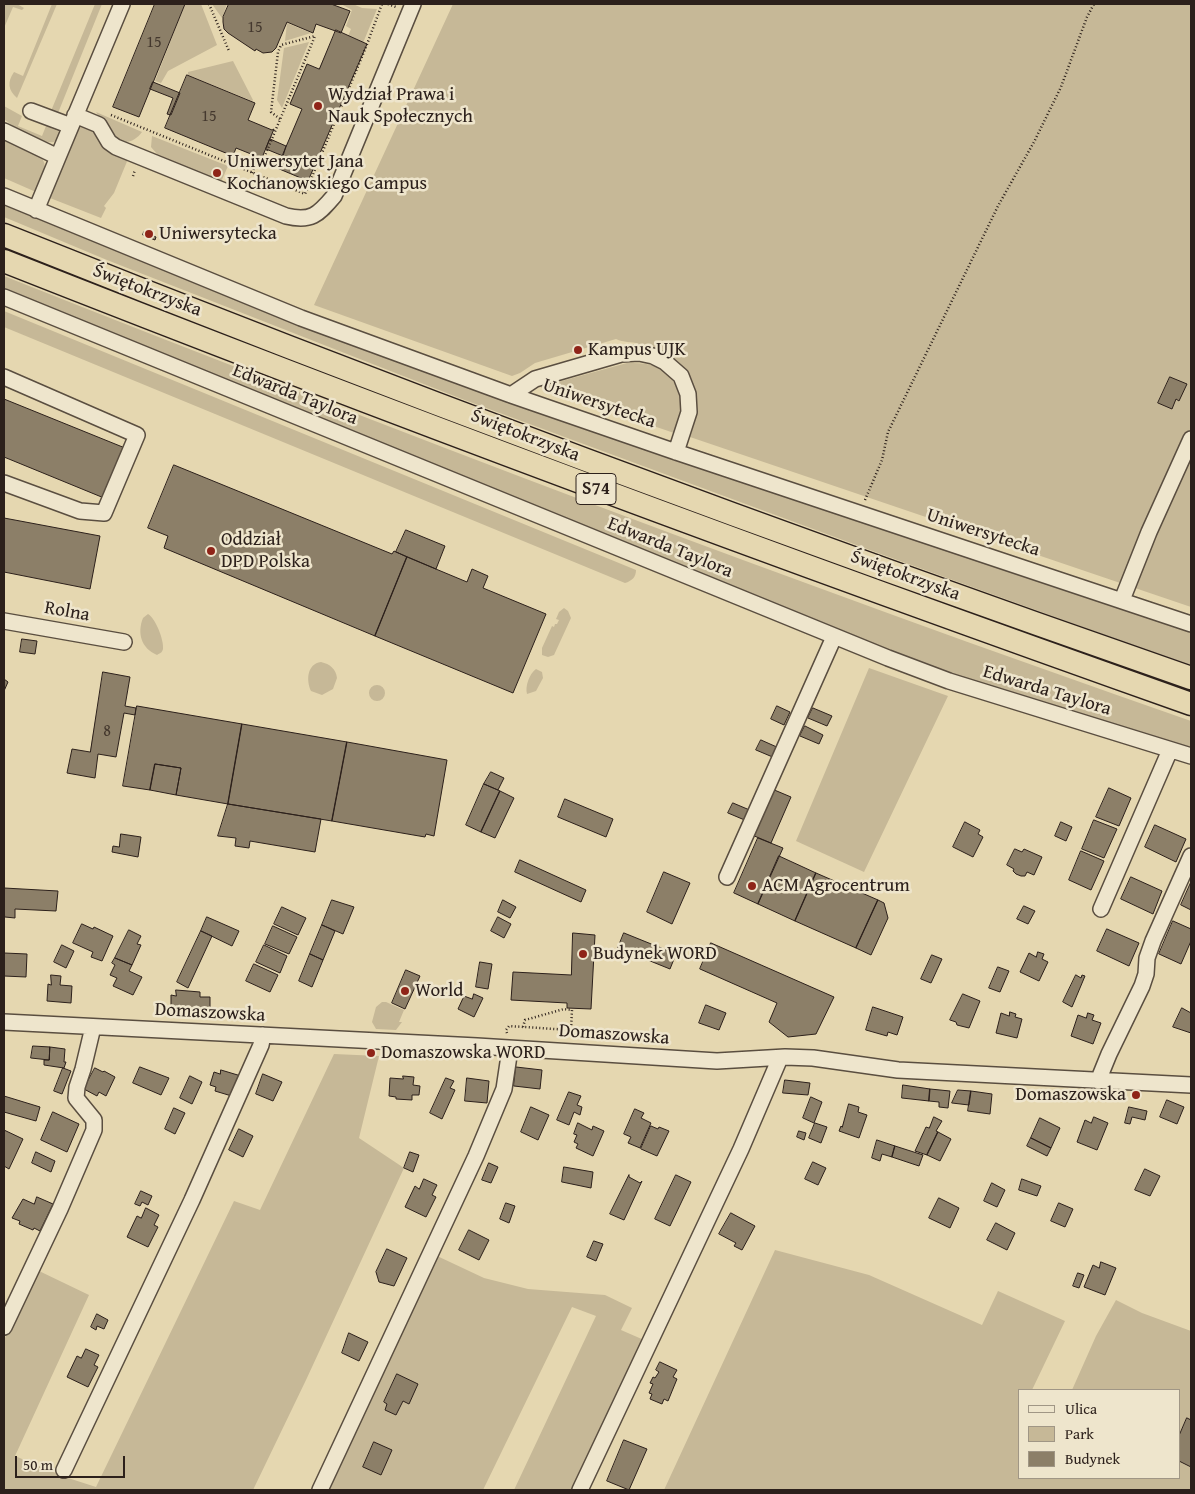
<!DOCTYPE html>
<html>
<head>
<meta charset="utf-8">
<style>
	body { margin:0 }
	#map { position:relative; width:1195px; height:1494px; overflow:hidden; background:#e5d7b0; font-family:"Gentium Book Plus",serif }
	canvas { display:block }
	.frame { position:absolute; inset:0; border:5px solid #2c201b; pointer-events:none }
	.legend { position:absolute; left:1018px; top:1389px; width:162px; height:90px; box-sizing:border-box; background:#eee5cc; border:1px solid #a09685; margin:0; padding:6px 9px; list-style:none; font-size:15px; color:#2c201b }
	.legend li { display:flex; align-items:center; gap:10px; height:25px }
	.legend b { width:25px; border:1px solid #a09685 }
	.scale { position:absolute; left:15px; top:1456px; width:110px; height:22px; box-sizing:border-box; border:2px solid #2c201b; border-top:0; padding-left:6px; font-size:15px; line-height:18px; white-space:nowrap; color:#2c201b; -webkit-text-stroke:4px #eee5cc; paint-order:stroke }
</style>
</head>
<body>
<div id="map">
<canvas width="1195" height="1494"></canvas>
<div class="frame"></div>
<ul class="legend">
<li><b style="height:6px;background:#eee5cc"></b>Ulica</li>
<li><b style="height:14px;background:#c6b897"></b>Park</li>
<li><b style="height:14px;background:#8c7f68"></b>Budynek</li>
</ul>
<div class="scale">50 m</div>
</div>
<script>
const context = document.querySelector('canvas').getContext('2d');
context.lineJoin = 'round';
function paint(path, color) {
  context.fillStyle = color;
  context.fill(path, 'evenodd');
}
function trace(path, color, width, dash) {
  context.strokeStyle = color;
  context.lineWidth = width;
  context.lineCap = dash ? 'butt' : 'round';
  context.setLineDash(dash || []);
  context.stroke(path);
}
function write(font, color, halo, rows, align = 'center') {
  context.font = font + ' "Gentium Book Plus",serif';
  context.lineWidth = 5;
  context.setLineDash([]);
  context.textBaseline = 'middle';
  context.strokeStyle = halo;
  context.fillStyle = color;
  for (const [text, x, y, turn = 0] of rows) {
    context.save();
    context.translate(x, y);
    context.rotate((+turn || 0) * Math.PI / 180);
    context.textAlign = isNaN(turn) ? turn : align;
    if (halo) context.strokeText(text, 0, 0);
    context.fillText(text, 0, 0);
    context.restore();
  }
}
const green = new Path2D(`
	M4,4H17L24,8L22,10L13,7L4,28Z
	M52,4H57L17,98C8,90 7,82 14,72L23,76Z
	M95,4H102L58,113L42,108L41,106L51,111Z
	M185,4H201L217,45L168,71L161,83L155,81Z
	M212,4H227L222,18Z
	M341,4H353L362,8L377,9L363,43L348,36L351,29L346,26L352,10Z
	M453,4H1191V607L690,437C701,409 697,375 671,357C663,351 649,347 639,344C631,341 624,343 616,339L535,363L520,373L512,376L314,305Z
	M287,23L311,33L285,41Z
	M309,42L282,108L277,100L284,48Z
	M233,61L253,100L252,101L188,75V72Z
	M4,106L22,116L18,126L42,136L46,126L60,132V134L54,142C38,144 16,129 4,119Z
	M96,112L142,132C134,143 122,146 112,135C108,131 107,125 104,121C101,117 98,116 96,112Z
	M85,125L95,132L102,144L128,159L114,193L104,206L106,208L101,218L50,198V196L77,128L80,126Z
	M152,136L228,166L221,182L157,154L151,147Z
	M4,140L41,157C50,168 41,180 36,192L4,178Z
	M4,205L72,233L460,384L1191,630V666L878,553L462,399L107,260L4,217Z
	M4,276C397,432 792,582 1191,721V748L979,683L883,648L4,289Z
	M4,311L636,570C636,577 632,581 625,583L4,327Z
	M627,363C635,363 643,363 651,365C668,369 682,389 681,406C681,416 677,425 674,433L540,387Z
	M564,608L568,611L571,618L554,655L548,657L542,655V648L552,626L554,627L555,624H557L559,620L556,619L559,612Z
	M148,614C156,619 164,640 163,649C162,653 160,653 157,655C141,648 137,633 143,618Z
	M321,662C330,664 336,669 337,678L333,689L322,695L311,691C306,680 307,664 321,662Z
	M869,668L948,696L864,872L796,841Z
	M536,669L542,672L543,678L536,691L527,694C525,687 529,674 536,669Z
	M369 693a8 8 0 1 1 16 0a8 8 0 1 1-16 0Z
	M382,1002H386L404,1010L399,1022H402L396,1030L376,1029L372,1022L376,1007Z
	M334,1054L379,1056L359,1138L404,1168L306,1380L253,1490H4V1340L37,1270L89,1295L15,1456L65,1477L96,1487L234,1201L260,1210Z
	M775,1250L869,1275L982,1325L998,1291L1065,1321L1032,1390H1019V1478H1179V1390H1072L1096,1336L1116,1300L1142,1313L1191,1331V1490H664Z
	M435,1255L484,1278L528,1289L605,1295L632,1308L621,1330L644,1340L573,1490H514L596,1316L572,1307L483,1490H328Z`);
const building = new Path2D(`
	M155,4H185L139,117L113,107Z
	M229,4H331L350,11L341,33L316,24L313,33L287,22L276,48L272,52L263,53L256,49L255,51L228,33L224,29L223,22V17Z
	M336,30L367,44L308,181L277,168L302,109L290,104L307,64L319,69Z
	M187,75L255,103L248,120L272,130L274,129L261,160V158L236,148L233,156L165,128Z
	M153,82L180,93L171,115L167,114L173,98L150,89Z
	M270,139L286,146L283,156L266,149Z
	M144,232L156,237L155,240L143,235Z
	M1170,377L1187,384L1179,401L1176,399L1172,409L1158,403Z
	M4,399L125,448L104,498L4,457Z
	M174,465L392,554L394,551L407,557L375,636L164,548L168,536L148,528Z
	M4,518L100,536L90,589L4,572Z
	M406,530L445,546L436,569L396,552Z
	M407,557L467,582L472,569L488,576L483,588L546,614L513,693L375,636Z
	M22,639L37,641L35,654L20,652Z
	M103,672L130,677L125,706L136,708L135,715L124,713L116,757L98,754L95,778L67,773L72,749L90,752Z
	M4,679L8,682L4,691Z
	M137,706L242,724L228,804L176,795L181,768L155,764L150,790L123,786Z
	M777,706L790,712L784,725L771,719Z
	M813,708L832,716L827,726L808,718Z
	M242,724L347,742L332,821L228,804Z
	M805,726L823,735L819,744L800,736Z
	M761,740L779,748L775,758L756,750Z
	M347,742L447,760L434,836L426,834L425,837L332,821Z
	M155,764L181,768L176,795L150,790Z
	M491,772L504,778L498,790L484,784Z
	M484,784L500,791L481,832L466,825Z
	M1109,788L1131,798L1119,826L1096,817Z
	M772,789L791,797L771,843L752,835Z
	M500,791L514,798L495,838L481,832Z
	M565,799L613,819L606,837L558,817Z
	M733,803L752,811L747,821L728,813Z
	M228,804L321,819L315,852L250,841L249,848L235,846L236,838L218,836Z
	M1094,820L1117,829L1104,858L1082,849Z
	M965,822L980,830L978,834L983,837L973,857L953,847Z
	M1061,822L1072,827L1066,841L1055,836Z
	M1155,825L1186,839L1176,862L1145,847Z
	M121,834L141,837L138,857L112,852L113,846L119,847Z
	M758,838L783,848L758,904L734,893Z
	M1015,849L1022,852L1024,849L1042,857L1034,875L1027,872L1025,876H1021L1016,874L1013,871L1014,869L1007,865Z
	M1081,851L1104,861L1091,890L1069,880Z
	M779,856L816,873L795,921L758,904Z
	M520,860L586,890L581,902L515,872Z
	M664,872L690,883L672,924L647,912Z
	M816,873L878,900L856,948L795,921Z
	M1131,877L1162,891L1153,914L1121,899Z
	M1191,882V910L1181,905Z
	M4,888L58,891L56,911L15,909V918L5,917Z
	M332,900L354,907L343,934L322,925Z
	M503,900L516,907L510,918L498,912Z
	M878,900L884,903L888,918L871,955L856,948Z
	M1024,906L1035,911L1028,924L1017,919Z
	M282,907L306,918L298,935L274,924Z
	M207,917L239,931L232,946L201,931Z
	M498,917L511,924L504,938L491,931Z
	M1173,921L1191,929V941L1181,964L1159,954Z
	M82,924L93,929L94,927L113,936L102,961L91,957L93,952L73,943Z
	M322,925L335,931L323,960L310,954Z
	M273,926L297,937L289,954L265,944Z
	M1107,929L1139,943L1129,966L1097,951Z
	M129,930L141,936L137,944L141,945L132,965L115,958Z
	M201,931L212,936L188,988L177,982Z
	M573,933L595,935L591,1009L567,1008V1003L511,1000L513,972L571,975Z
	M624,933L676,954L670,969L618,948Z
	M711,943L834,997L816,1034L788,1037L769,1022L777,1003L700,969Z
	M62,945L74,951L66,968L54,962Z
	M264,945L287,956L280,973L256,962Z
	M1038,952L1044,954L1042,959L1048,962L1039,981L1020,972L1029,953L1036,957Z
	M4,953L27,954L26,977L4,976Z
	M310,954L323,960L312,987L299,981Z
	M932,955L942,959L931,983L921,979Z
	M115,958L132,965L129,971L142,977L133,995L113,986L117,978L110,975L115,965L112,963Z
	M480,962L492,964L488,989L476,987Z
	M254,964L278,975L270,992L246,981Z
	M998,967L1009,971L1000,992L989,988Z
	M406,970L420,976L405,1009L392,1003Z
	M51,975L61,976L60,985L72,986L71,1003L47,1001L48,984L51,985Z
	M1076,975L1081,978L1082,975L1085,976L1072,1007L1063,1002Z
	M176,990L200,992V997H210V1010L171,1008V995L176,996Z
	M474,994L483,998L474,1017L458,1009L464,996L472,999Z
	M963,994L980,1001L969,1028L957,1025L956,1022L950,1020Z
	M706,1005L726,1013L719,1030L699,1023Z
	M873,1007L903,1017L897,1035L888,1032L887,1036L866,1030Z
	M1182,1008L1191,1013V1035V1033L1173,1027Z
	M1010,1012L1016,1014L1015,1017L1022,1019L1017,1038L996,1033L1001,1013L1009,1016Z
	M1088,1013L1094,1015L1092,1020L1101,1023L1093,1044L1071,1036L1078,1015L1086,1018Z
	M33,1046L50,1047L49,1060L31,1058Z
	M50,1047L65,1049L64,1062H66L64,1068L44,1065V1060H49Z
	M140,1067L169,1078L161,1095L133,1083Z
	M516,1067L542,1070L540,1089L514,1086Z
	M63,1068L71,1071L62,1094L54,1091Z
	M95,1068L103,1072L104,1071L115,1077L106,1096L99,1092L97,1096L84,1089Z
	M221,1070L241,1076L235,1097L215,1091L216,1087L210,1085L214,1072L220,1074Z
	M263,1074L282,1082L273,1101L256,1094Z
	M190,1076L202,1082L192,1104L180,1098Z
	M403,1076L414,1077L413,1085L420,1086L419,1095H412V1100L396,1099V1097L389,1096L390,1078L403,1079Z
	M446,1078L454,1081L450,1088L455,1090L442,1119L430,1113Z
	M467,1078L489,1081L487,1103L465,1101Z
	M785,1080L810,1083L808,1095L783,1093Z
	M903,1085L930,1089L929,1101L902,1098Z
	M930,1089L950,1091L948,1108L939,1107V1102L929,1101Z
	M958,1090L971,1091L969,1105L952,1103Z
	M971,1091L992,1094L990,1114L968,1111Z
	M569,1092L581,1096L577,1105L582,1107L580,1115L574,1112L569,1125L557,1120Z
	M4,1096L40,1107L36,1121L4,1112Z
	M811,1097L822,1102L814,1123L803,1118Z
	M1167,1100L1184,1107L1177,1124L1160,1117Z
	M849,1104L859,1107L858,1112L867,1115L859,1138L839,1131L841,1126L842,1127Z
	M531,1107L549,1115L538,1140L521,1132Z
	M1129,1107L1147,1111L1145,1120L1132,1117L1130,1124L1125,1123Z
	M174,1108L185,1113L175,1134L165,1129Z
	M635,1109L644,1113L641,1118L651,1123L640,1148L628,1143L631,1137L624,1134Z
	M53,1112L79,1124L67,1152L41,1140Z
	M934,1117L942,1121L936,1131L938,1132L927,1155L915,1151L926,1127L929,1128Z
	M1094,1117L1108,1123L1097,1150L1077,1142L1085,1120L1091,1123Z
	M1040,1118L1060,1128L1051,1148L1031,1138Z
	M578,1123L592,1130L593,1126L604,1131L593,1156L576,1148L578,1144L574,1142L577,1135L574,1134Z
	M815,1123L827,1127L821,1143L809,1138Z
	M651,1126L658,1129L659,1127L669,1131L657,1156L641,1149Z
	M239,1129L253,1136L243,1157L229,1150Z
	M4,1130L23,1139L9,1169L4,1166Z
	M799,1131L806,1133L804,1140L797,1137Z
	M938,1132L951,1139L940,1161L927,1155Z
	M1031,1138L1051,1148L1047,1156L1027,1146Z
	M877,1140L895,1146L892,1157L882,1154L880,1161L872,1158Z
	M895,1146L923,1155L919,1166L892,1157Z
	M36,1152L55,1161L51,1172L32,1163Z
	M410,1152L419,1155L413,1172L404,1168Z
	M813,1162L826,1168L818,1185L805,1179Z
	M489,1163L498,1167L491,1183L482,1180Z
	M564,1167L593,1172L591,1188L562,1182Z
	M1145,1169L1160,1176L1150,1196L1135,1190Z
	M629,1175V1177L640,1183L642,1181L624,1220L610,1214Z
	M676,1175L691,1182L670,1226L655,1219Z
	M424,1179L437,1185L432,1195L436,1197L426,1217L405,1207L415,1186L419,1189Z
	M1022,1179L1041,1186L1037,1196L1019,1190Z
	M992,1183L1005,1190L997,1207L984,1201Z
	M141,1191L152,1196L148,1205L142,1202L140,1206L135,1204Z
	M37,1197L53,1204L40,1231L34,1228L33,1230L19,1224L20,1221L12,1218L23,1199L34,1204Z
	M939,1198L959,1208L950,1228L929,1218Z
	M506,1203L515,1206L509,1223L500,1219Z
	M1059,1203L1073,1209L1065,1227L1051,1221Z
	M146,1208L159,1215L154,1225L158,1227L148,1247L127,1237L137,1216L141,1218Z
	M731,1213L755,1226L742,1250L734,1246L736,1243L719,1234Z
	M996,1223L1015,1233L1007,1250L987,1240Z
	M469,1230L489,1240L479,1260L459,1250Z
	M594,1241L603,1244L596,1261L587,1257Z
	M387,1249L407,1258L394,1286L379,1282L376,1272Z
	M1101,1262L1116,1268L1105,1295L1084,1287L1093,1265L1099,1268Z
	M1078,1273L1084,1275L1079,1288L1073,1286Z
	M97,1314L108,1320L104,1329L97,1326L96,1330L91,1327Z
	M349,1333L368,1342L359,1361L342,1353Z
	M86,1349L99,1355L94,1365L98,1367L88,1387L67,1377L77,1356L81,1358Z
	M660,1362L677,1370L673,1377L677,1379L668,1401L664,1399L662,1404L650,1399L652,1394L649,1393L653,1384L650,1383L653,1377L655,1378L659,1372L656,1370Z
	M397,1374L418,1384L409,1404L403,1401L396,1415L385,1410L387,1404L384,1402Z
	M1187,1418L1191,1420V1467L1179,1461V1436Z
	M624,1440L647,1449L629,1490L607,1481Z
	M374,1442L392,1450L381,1475L363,1467Z`);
const path = new Path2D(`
	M209,4L229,51
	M388,4L396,7
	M111,115L305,194L366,47L382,4
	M252,173L256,163L261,165L315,36L281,45L278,52L271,112L280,119
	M133,176L135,170
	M865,500L882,460L888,432L998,206L1034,142L1061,87L1087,17L1094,4
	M523,1027L525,1020L564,1009L572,1010L571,1030
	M507,1033L506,1030L509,1026L632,1034L630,1042`);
const minor = new Path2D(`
	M31,111L71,126
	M75,115L99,125L109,142L116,147L286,216C311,222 318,215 334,196L413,4
	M4,131L58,157L36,210
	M58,157L122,4
	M4,196L301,318L511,395L676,452L1191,624
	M4,297L888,658L949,681L1191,756
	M4,377L137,435L104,513L80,511L4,483
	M511,395L535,379L621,354L639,353L653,356L665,362L681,376L688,394L689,412L676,452
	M1122,600L1149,532L1191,439
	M4,621L124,642
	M727,877L834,637
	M1101,909L1170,750
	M4,1022L477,1046L717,1061L785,1057L813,1058L898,1070L1191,1085
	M1098,1081L1109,1054L1142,986L1146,974L1147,958L1153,941L1191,856
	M4,1327L60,1209L94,1130V1120L76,1098L77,1087L83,1069L93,1027
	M64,1470L192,1200L261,1045L263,1035
	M320,1490L476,1156L504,1089L510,1049
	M580,1490L741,1149L780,1058`);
const highway = new Path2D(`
	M4,235C396,392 792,539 1191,678
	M4,261C397,416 793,563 1191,704`);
const markers = [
	[318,106,5,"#8f2418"],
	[217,173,5,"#8f2418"],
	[149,234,5,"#8f2418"],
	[578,350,5,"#8f2418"],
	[211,551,5,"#8f2418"],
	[752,886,5,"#8f2418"],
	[583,954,5,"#8f2418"],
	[405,991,5,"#8f2418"],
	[371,1053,5,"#8f2418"],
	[1136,1095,5,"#8f2418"]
];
const numberNames = [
	["15",255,28],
	["15",154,43],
	["15",209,117],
	["8",107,732]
];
const shields = [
	[596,489,40]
];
const shieldNames = [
	["S74",596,489]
];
const poiNames = [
	["Wydział Prawa i",328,95],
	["Nauk Społecznych",328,117],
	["Uniwersytet Jana",227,162],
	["Kochanowskiego Campus",227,184],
	["Uniwersytecka",159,234],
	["Kampus UJK",588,350],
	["Oddział",221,540],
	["DPD Polska",221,562],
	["ACM Agrocentrum",762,886],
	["Budynek WORD",593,954],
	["World",415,991],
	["Domaszowska WORD",381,1053],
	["Domaszowska",1126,1095,"right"]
];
const streetNames = [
	["Świętokrzyska",147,291,21],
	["Edwarda Taylora",295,395,22],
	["Uniwersytecka",599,404,19],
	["Świętokrzyska",525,436,21],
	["Uniwersytecka",983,533,18],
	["Edwarda Taylora",670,548,22],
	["Świętokrzyska",905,576,20],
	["Rolna",67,612,10],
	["Edwarda Taylora",1047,691,17],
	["Domaszowska",210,1013,3],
	["Domaszowska",614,1035,4]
];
paint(green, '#c6b897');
paint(building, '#8c7f68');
trace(building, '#2c201b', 1);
trace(minor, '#5a4e40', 18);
trace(highway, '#2c201b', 25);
trace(path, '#2c201b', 2.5, [1, 2.5]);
trace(minor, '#eee5cc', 15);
trace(highway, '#e5d7b0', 22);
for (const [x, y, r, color] of markers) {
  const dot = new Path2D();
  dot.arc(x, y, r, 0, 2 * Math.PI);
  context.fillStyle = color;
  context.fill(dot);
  trace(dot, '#eee5cc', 2);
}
write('16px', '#44382e', null, numberNames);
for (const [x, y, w] of shields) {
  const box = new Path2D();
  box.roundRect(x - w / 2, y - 15.5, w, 31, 4);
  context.fillStyle = '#eee5cc';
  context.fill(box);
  trace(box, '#2c201b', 1);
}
write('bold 18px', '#2c201b', null, shieldNames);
write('19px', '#2c201b', '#eee5cc', poiNames, 'left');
write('19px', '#2c201b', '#eee5cc', streetNames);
</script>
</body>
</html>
